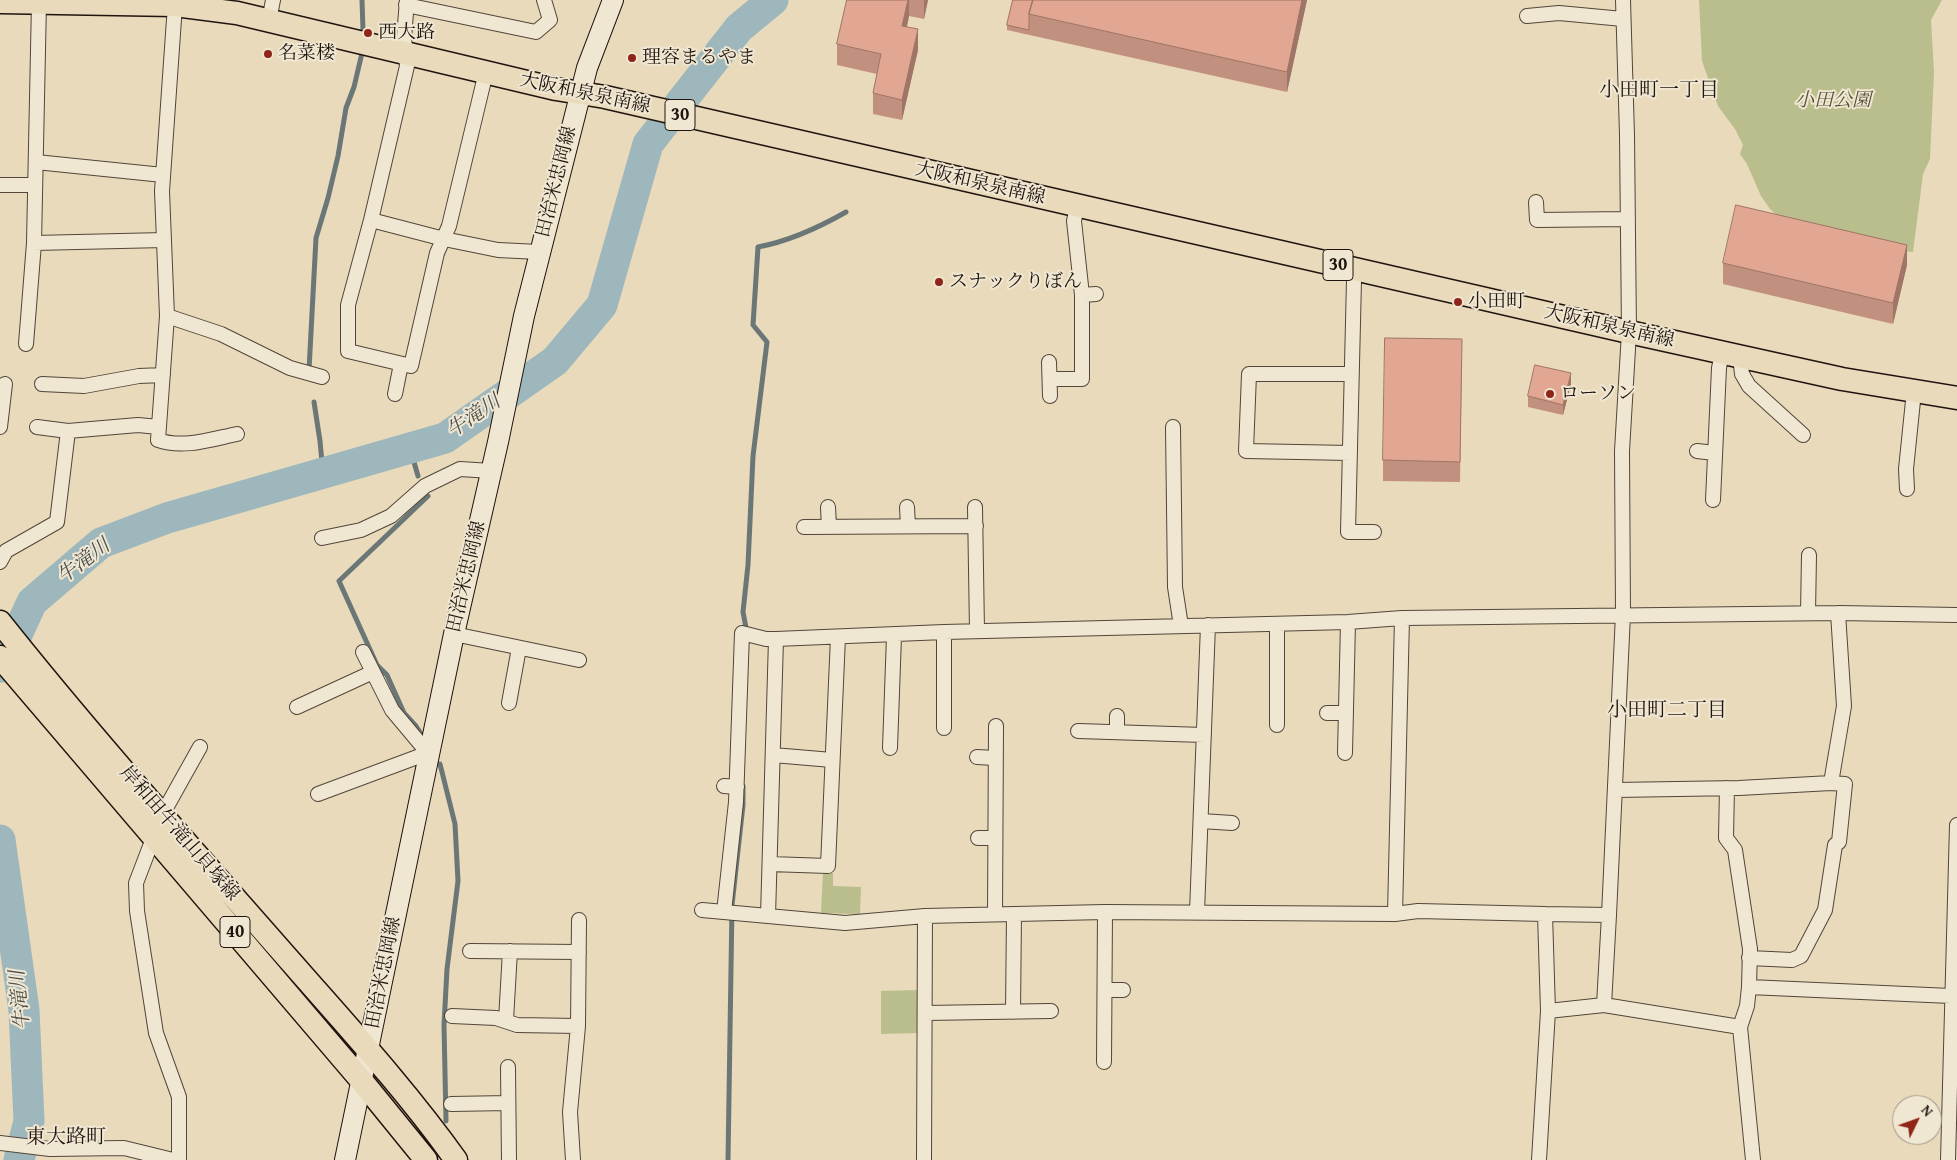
<!DOCTYPE html>
<html>
<head>
<meta charset="utf-8">
<style>
	body { margin:0 }
	#map { position:relative; width:1957px; height:1160px; overflow:hidden; background:#e8dabb; font-family:"Gentium Book Plus",serif }
	canvas { display:block }
	.north { position:absolute; left:1892px; top:1095px; width:50px; height:50px; box-sizing:border-box; background:#f0e7d3; border:1px solid #9c9384; border-radius:50%; rotate:48deg; font-size:14px; font-weight:700; line-height:20px; text-align:center; color:#1f140e }
	.north::after { content:''; display:block; margin:auto; width:18px; height:22px; background:#8f2418; clip-path:polygon(50% 0,100% 100%,50% 72%,0 100%) }
</style>
</head>
<body>
<div id="map">
<canvas width="1957" height="1160"></canvas>
<div class="north">N</div>
</div>
<script>
const context = document.querySelector('canvas').getContext('2d');
context.lineJoin = 'round';
function paint(path, color) {
  context.fillStyle = color;
  context.fill(path, 'evenodd');
}
function trace(path, color, width, dash) {
  context.strokeStyle = color;
  context.lineWidth = width;
  context.lineCap = dash ? 'butt' : 'round';
  context.setLineDash(dash || []);
  context.stroke(path);
}
function write(font, color, halo, rows, align = 'center') {
  context.font = font + ' "Gentium Book Plus","Noto Serif JP",serif';
  context.lineWidth = 4;
  context.setLineDash([]);
  context.textBaseline = 'middle';
  context.strokeStyle = halo;
  context.fillStyle = color;
  for (const [text, x, y, turn = 0] of rows) {
    context.save();
    context.translate(x, y);
    context.rotate((+turn || 0) * Math.PI / 180);
    context.textAlign = isNaN(turn) ? turn : align;
    if (halo) context.strokeText(text, 0, 0);
    context.fillText(text, 0, 0);
    context.restore();
  }
}
const green = new Path2D(`
	M1699,0H1942L1931,20L1934,72L1930,159L1923,174L1913,252L1886,249L1786,224L1770,209L1761,196L1747,164L1740,154L1743,145L1735,129L1718,106L1702,61Z
	M823,873H833V886L861,887L860,914L821,913Z
	M918,990L919,1033L881,1034V991Z`);
const stream = new Path2D(`
	M362,0L363,30
	M309,370L316,238L328,198L338,156L346,108L354,87L362,53
	M314,402L320,441L323,473
	M410,448L418,476
	M747,633L743,612L748,565L753,456L767,342L753,325L758,247C790,241 818,228 846,212
	M423,737L416,726L404,713L387,675L377,665L339,581L428,496
	M440,764L455,824L458,881L447,969L444,1025L446,1121
	M728,1160L732,905L743,805V786`);
const river = new Path2D(`
	M2,667L32,602L101,543L167,518L445,438L555,361L602,305L648,144L739,28L773,0
	M0,840L24,1010L29,1121L19,1160`);
const minor = new Path2D(`
	M407,0L404,38L407,66L371,220L348,305V351L411,366L437,253L449,226L486,72
	M175,5L162,191L167,316L158,440C183,449 212,439 237,434
	M406,5L536,32L550,20L544,0
	M1527,16L1559,13L1623,19
	M269,21L273,0
	M36,162L163,175
	M0,185H35
	M1536,202L1537,220L1628,219
	M371,220L444,239L498,250L539,252
	M34,243L164,240
	M1356,269L1354,280L1348,532H1374
	M1082,295L1096,294
	M167,316L221,334L290,368L322,377
	M26,344L34,243L39,2
	M1740,356L1742,374L1749,386L1803,435
	M1049,362L1050,396
	M1050,379H1082V295L1074,221L1077,206
	M42,384L84,386L139,376L163,375
	M395,394L401,364
	M0,427L5,384
	M37,427L68,431L138,425L159,427
	M1173,427L1175,587L1181,626
	M1697,451L1715,453
	M1350,453L1246,451L1249,374H1351
	M1907,489L1906,469L1914,391
	M1713,500L1719,368L1722,353
	M828,507L829,527
	M907,507L908,526
	M975,507L977,631
	M804,527L976,526
	M322,538L361,530L391,516L425,486L460,469L491,471
	M0,562L6,551L57,522L68,431
	M1808,613L1809,555
	M454,634L579,660
	M509,703L519,648
	M297,707L373,672
	M1327,713H1346
	M1277,725V624
	M944,728V632
	M1078,731L1204,735
	M1117,732V716
	M890,748L894,636
	M1345,753L1348,622
	M773,755L832,760
	M977,757L995,758
	M1831,783L1844,706L1838,613
	M724,786L737,787
	M1727,788L1726,838L1735,850L1750,949L1749,987
	M1615,790L1739,788L1831,783L1845,784L1839,842L1835,845L1825,910L1801,956L1792,960L1749,958
	M318,794L428,753L392,710L363,652
	M1201,821L1232,823
	M978,838H995
	M770,864L828,866L838,637
	M702,910L845,923L925,916L1105,912L1395,914L1418,911L1545,914
	M724,912L736,802L742,633L766,639H776L944,632L1348,622L1402,618L1838,613L1957,615
	M1197,912L1208,625
	M995,914L996,726
	M1395,914L1402,618
	M768,916L776,639
	M470,951L579,952
	M1105,990H1123
	M1604,1005L1609,915
	M1548,1011L1604,1005L1740,1027L1747,1006L1749,987L1951,996
	M1013,1012L1014,914
	M925,1013L1051,1011
	M452,1016L496,1018L517,1025L578,1026
	M506,1020L510,951
	M1740,1027L1753,1160
	M1104,1062L1105,912
	M508,1067L509,1160
	M451,1104L508,1103
	M0,1143L50,1149L124,1148L173,1160
	M179,1160V1097L156,1033L137,911L136,883L162,815L200,747
	M573,1160L570,1112L578,1026L579,920
	M924,1160L925,916
	M1539,1160L1548,1011L1545,914L1609,915L1623,614L1622,451L1629,332L1627,135L1623,0
	M1948,1160L1957,825`);
const secondary = new Path2D(`
	M345,1160L454,634L498,442L524,316L587,68L613,0`);
const primary = new Path2D(`
	M0,2L175,5L237,13L556,89L605,97L1629,332L1842,379L1957,398
	M0,622C93,739 193,850 292,963C348,1027 406,1090 456,1160
	M0,657L361,1080L426,1160`);
const wall = new Path2D(`
	M847,0H928L924,19L909,16L907,27L918,50L902,120L873,114V93L877,74L837,65V44Z
	M1013,0H1307L1287,92L1007,30V25Z
	M1723,263L1907,265L1893,324L1723,284Z
	M1462,360L1460,482L1383,481V460Z
	M1571,384L1563,415L1528,407V396Z`);
const shadedWall = new Path2D(`
	M908,0H909V16L902,47V26Z
	M924,0H928L924,19Z
	M1302,0H1307L1287,92V72Z
	M918,29V50L902,120V100Z
	M1907,245V265L1893,324V303Z
	M1571,373V384L1563,415V405Z`);
const building = new Path2D(`
	M847,0H908L902,26L918,29L902,100L873,93L881,54L837,44Z
	M1013,0H1033L1029,14V30L1007,25Z
	M1033,0H1302L1287,72L1029,14Z
	M1736,205L1907,245L1893,303L1723,263Z
	M1385,338L1462,339L1460,462L1383,460Z
	M1535,365L1571,373L1563,405L1528,396Z`);
const markers = [
	[368,33,5,"#8f2418"],
	[268,54,5,"#8f2418"],
	[632,58,5,"#8f2418"],
	[939,282,5,"#8f2418"],
	[1458,302,5,"#8f2418"],
	[1550,394,5,"#8f2418"]
];
const shields = [
	[680,115,30],
	[1338,265,30],
	[235,932,30]
];
const shieldNames = [
	["30",680,115],
	["30",1338,265],
	["40",235,932]
];
const poiNames = [
	["西大路",378,33],
	["名菜楼",278,54],
	["理容まるやま",642,58],
	["スナックりぼん",949,282],
	["小田町",1468,302],
	["ローソン",1560,394]
];
const streetNames = [
	["大阪和泉泉南線",585,94,12],
	["田治米忠岡線",557,182,-76],
	["大阪和泉泉南線",980,184,13],
	["大阪和泉泉南線",1609,327,13],
	["田治米忠岡線",467,577,-77],
	["岸和田牛滝山貝塚線",179,834,49],
	["田治米忠岡線",384,973,-79]
];
const parkNames = [
	["小田公園",1833,101]
];
const neighbourhoodNames = [
	["小田町一丁目",1659,91],
	["小田町二丁目",1667,711],
	["東大路町",66,1138]
];
const waterNames = [
	["牛滝川",474,417,-34],
	["牛滝川",84,562,-37],
	["牛滝川",21,1000,-96]
];
paint(green, '#babe8d');
trace(stream, '#6b7676', 5);
trace(river, '#9db7bc', 31);
trace(minor, '#514639', 16);
trace(secondary, '#1f140e', 22);
trace(primary, '#1f140e', 25);
trace(minor, '#f0e7d3', 14);
trace(secondary, '#f0e7d3', 20);
trace(primary, '#e8dabb', 22);
paint(wall, '#c2907e');
paint(shadedWall, '#9e7566');
paint(building, '#e2a792');
trace(building, '#9e7566', 1);
for (const [x, y, r, color] of markers) {
  const dot = new Path2D();
  dot.arc(x, y, r, 0, 2 * Math.PI);
  context.fillStyle = color;
  context.fill(dot);
  trace(dot, '#f0e7d3', 2);
}
for (const [x, y, w] of shields) {
  const box = new Path2D();
  box.roundRect(x - w / 2, y - 15.5, w, 31, 4);
  context.fillStyle = '#f0e7d3';
  context.fill(box);
  trace(box, '#1f140e', 1);
}
write('bold 18px', '#1f140e', null, shieldNames);
write('19px', '#1f140e', '#f0e7d3', poiNames, 'left');
write('19px', '#1f140e', '#f0e7d3', streetNames);
write('italic 19px', '#55503a', '#f0e7d3', parkNames);
write('20px', '#1f140e', '#f0e7d3', neighbourhoodNames);
write('italic 20px', '#4b4d4b', '#f0e7d3', waterNames);
</script>
</body>
</html>
